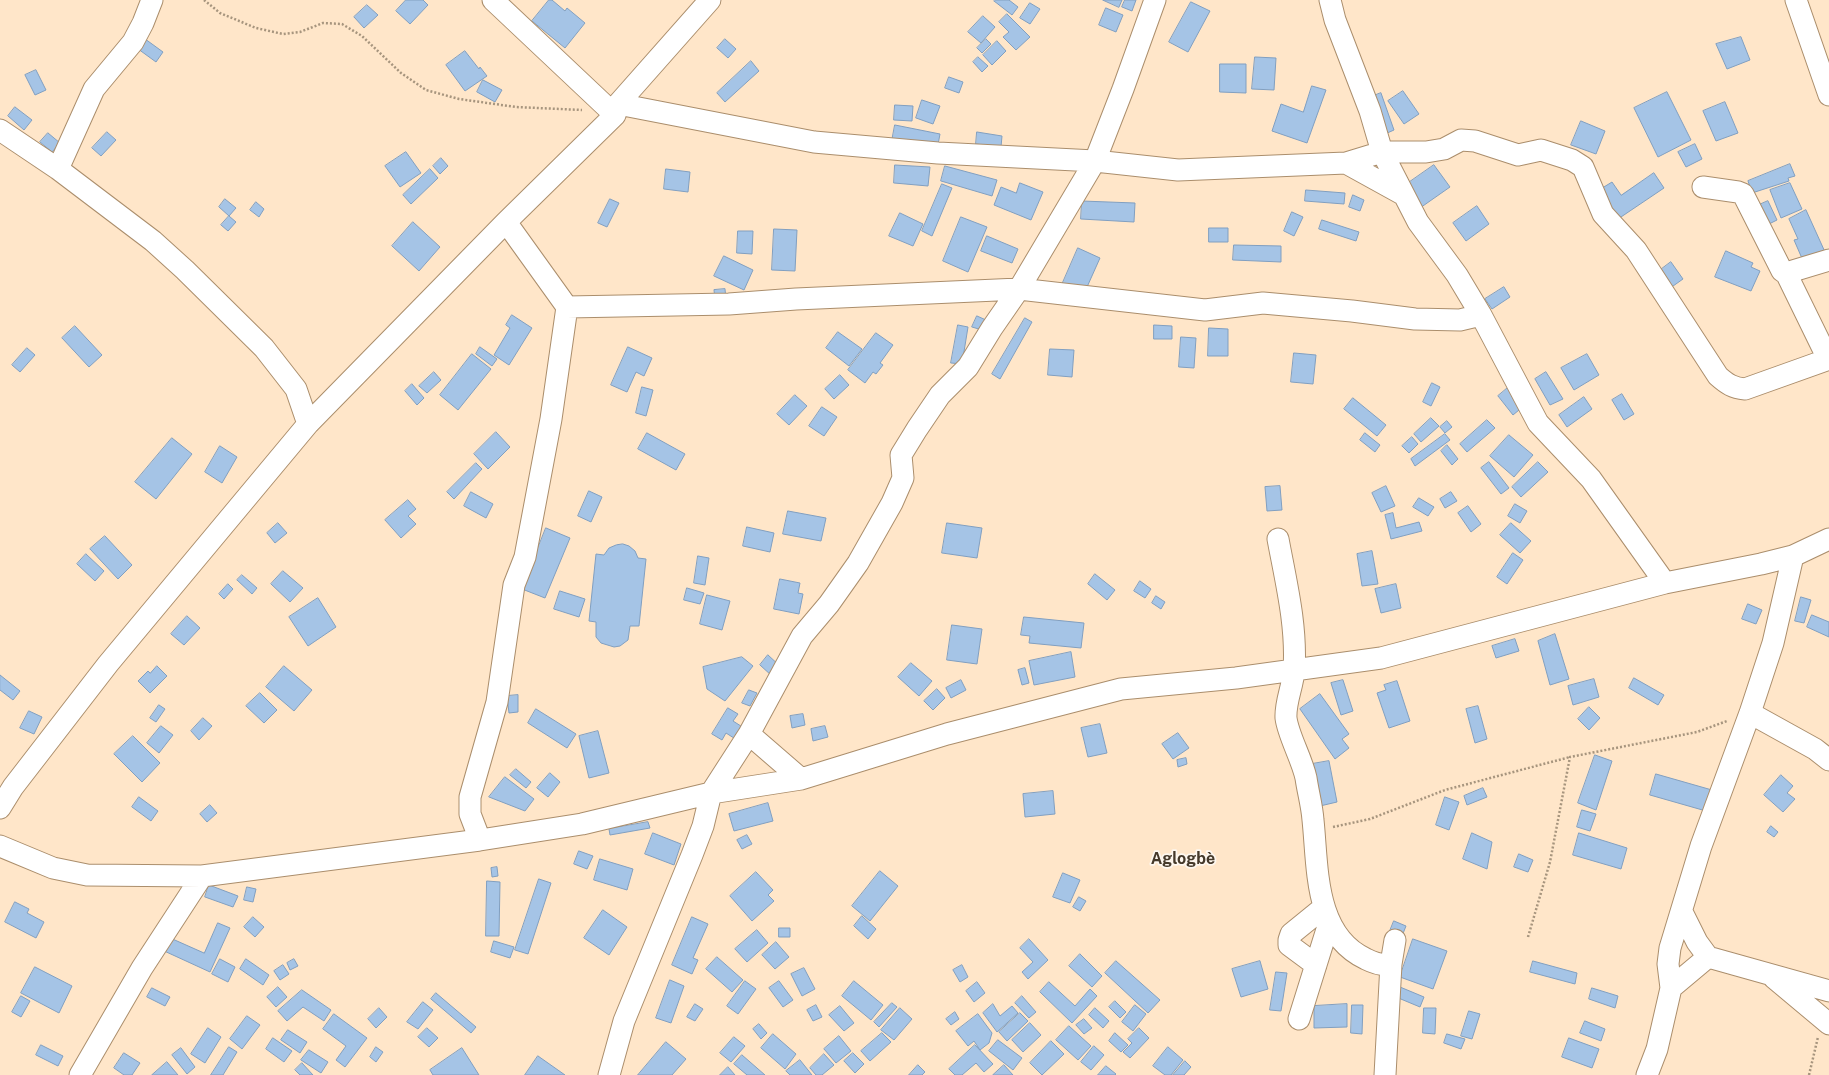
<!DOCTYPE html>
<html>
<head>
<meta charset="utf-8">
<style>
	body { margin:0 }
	canvas { display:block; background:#ffe6c9 }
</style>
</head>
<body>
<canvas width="1829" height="1075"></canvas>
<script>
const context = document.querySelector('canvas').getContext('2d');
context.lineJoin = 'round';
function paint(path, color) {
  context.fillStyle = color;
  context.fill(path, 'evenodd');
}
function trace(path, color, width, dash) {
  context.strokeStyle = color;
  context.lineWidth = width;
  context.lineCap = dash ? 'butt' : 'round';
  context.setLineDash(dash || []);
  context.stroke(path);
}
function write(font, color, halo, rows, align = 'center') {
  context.font = font + ' "Public Sans",sans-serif';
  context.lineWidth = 3.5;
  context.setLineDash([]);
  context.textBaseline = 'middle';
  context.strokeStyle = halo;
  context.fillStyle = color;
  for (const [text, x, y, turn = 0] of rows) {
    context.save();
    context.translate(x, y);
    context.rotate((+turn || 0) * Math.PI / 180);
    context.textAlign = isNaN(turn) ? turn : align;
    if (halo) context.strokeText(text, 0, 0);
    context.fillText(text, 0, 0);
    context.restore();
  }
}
const building = new Path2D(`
	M406,0H423L428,5L410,24L396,11Z
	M549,0H552L565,11L567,8L585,23L565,48L532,21Z
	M995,0H1009L1018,7L1012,15L994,1Z
	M1103,0H1122L1119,7Z
	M1125,0H1136L1132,11L1122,7Z
	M1191,2L1210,11L1188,52L1169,42Z
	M1030,3L1040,9L1030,24L1020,18Z
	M367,5L378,15L364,28L354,17Z
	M1106,8L1123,15L1116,32L1099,25Z
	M1007,14L1030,37L1016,50L1003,37L1009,32L999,22Z
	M983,16L995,27L981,43L968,32Z
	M141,36L163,52L156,62L134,46Z
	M1741,37L1750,60L1727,69L1716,44Z
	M725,39L736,49L728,58L717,48Z
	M986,39L991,44L982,53L977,48Z
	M997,41L1006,51L992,65L983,55Z
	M465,51L479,69L480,67L487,76L465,91L446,65Z
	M978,57L988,66L982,72L973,62Z
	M1255,57L1276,58L1274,90L1252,89Z
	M751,61L759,71L725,102L717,93Z
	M1220,64H1246V93L1220,92Z
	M36,70L46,90L35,95L25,75Z
	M949,77L963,82L959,93L945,88Z
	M483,80L502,90L495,102L477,92Z
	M1312,86L1326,90L1307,143L1272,131L1281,104L1303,112Z
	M1403,91L1419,114L1404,124L1388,101Z
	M1667,92L1691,140L1658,157L1634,108Z
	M1381,93L1394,130L1385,134L1371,97Z
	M922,100L940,106L933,124L916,118Z
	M1725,102L1738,133L1716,141L1703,111Z
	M895,105L913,106L912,121L894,120Z
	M15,107L32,120L24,130L8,116Z
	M1581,121L1605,131L1596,154L1571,145Z
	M895,125L940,134L937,150L892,141Z
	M107,132L116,140L101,156L92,148Z
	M977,132L1002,136L1001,147L976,144Z
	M48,133L60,143L52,152L40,142Z
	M1695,144L1702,159L1686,167L1678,152Z
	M406,152L421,173L400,187L385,166Z
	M441,158L448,166L440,174L433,166Z
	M1790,164L1795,176L1788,178L1789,181L1752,193L1748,181Z
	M895,165L930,167L928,186L894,183Z
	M1434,165L1450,187L1420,208L1404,186Z
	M945,166L997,180L992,196L941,181Z
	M430,169L438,178L411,204L403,195Z
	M666,169L690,172L688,192L664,189Z
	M1654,173L1664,188L1618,219L1599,190L1612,182L1621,195Z
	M1020,183L1043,192L1031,220L994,205L1001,187L1016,193Z
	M1790,183L1802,209L1781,218L1770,190Z
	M942,184L952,188L932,236L922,231Z
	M1306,190L1345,193L1344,204L1305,201Z
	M1353,195L1364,200L1360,211L1349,207Z
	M225,199L236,208L229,216L219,207Z
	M610,199L619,203L607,227L598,223Z
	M1082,201L1135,203L1134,222L1081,219Z
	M1768,201L1777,220L1769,224L1759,205Z
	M256,202L264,209L259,217L250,210Z
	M1477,206L1489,224L1466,241L1453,223Z
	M1806,210L1825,252L1804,263L1794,240L1798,239L1789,219Z
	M1292,212L1303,217L1294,236L1284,231Z
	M900,213L923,224L913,246L889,236Z
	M229,216L236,222L228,231L221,225Z
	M961,217L987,227L968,272L943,261Z
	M1322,220L1359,232L1356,241L1319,229Z
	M413,222L440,247L419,271L392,246Z
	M1209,228H1228V242H1209Z
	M774,229L797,230L795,271L772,270Z
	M738,231H753L752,254L737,253Z
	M987,236L1018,249L1012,263L981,251Z
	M1234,245L1281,246V262L1233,260Z
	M1078,248L1100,258L1083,296L1061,287Z
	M1726,251L1753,263L1751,267L1760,271L1751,291L1715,277Z
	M724,256L753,270L744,290L714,276Z
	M1671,262L1683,279L1666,291L1659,271Z
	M1504,287L1510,297L1492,309L1485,299Z
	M725,289L726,299L715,300L714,290Z
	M512,315L532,328L509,365L494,355L510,328L506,325Z
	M977,316L986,320L982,330L972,327Z
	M1025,318L1032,322L1000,379L992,374Z
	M958,325L968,327L962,364L951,363Z
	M1154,325L1172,326V339H1154Z
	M75,326L102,355L89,367L62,338Z
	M1209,328L1228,329V356H1208Z
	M838,332L862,349L849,366L826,348Z
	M876,333L893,345L880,363L883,365L876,374L873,372L865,383L848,370Z
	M1181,337L1196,338L1194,368L1179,367Z
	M480,347L497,359L492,366L476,354Z
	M628,347L652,358L644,376L636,372L627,392L611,385Z
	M27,348L35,355L20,372L12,365Z
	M1050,349L1074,350L1072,377L1048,375Z
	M1294,353L1316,355L1313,384L1291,382Z
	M472,354L491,369L458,410L440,395Z
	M1587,354L1599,375L1574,390L1561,368Z
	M434,372L441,380L427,393L419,386Z
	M1546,372L1563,399L1550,405L1535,379Z
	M840,375L849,385L834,399L825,389Z
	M1432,383L1440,387L1431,406L1423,402Z
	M412,384L424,398L417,405L405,391Z
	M1510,386L1525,405L1513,415L1498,396Z
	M642,387L653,390L646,416L636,413Z
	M1622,394L1634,414L1624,420L1612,400Z
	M795,395L807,406L789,425L777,414Z
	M1584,397L1592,409L1567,427L1559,415Z
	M1353,398L1386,425L1377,436L1344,409Z
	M822,407L837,417L824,436L809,426Z
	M1431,418L1439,426L1421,442L1414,434Z
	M1487,420L1495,428L1467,452L1460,444Z
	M1447,421L1452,427L1445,433L1440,427Z
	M496,432L510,447L488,469L474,454Z
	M647,433L685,454L676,470L638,449Z
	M1365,433L1380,445L1375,452L1360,440Z
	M1445,434L1450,440L1415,466L1411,459Z
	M1509,435L1533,455L1514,477L1490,456Z
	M1412,437L1418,444L1409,453L1402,446Z
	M172,438L192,454L156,499L135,482Z
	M1447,445L1458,459L1452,465L1441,451Z
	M220,446L237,457L222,483L205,472Z
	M1489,462L1509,488L1501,494L1481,468Z
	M1538,462L1548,472L1521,497L1512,487Z
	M476,463L482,469L454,499L447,492Z
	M1280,486L1282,510L1267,511L1265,487Z
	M1386,486L1395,506L1381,512L1372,493Z
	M589,491L602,497L591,522L578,516Z
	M471,492L493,504L486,518L464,506Z
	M1451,492L1457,501L1445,508L1440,499Z
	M1419,498L1434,507L1428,516L1413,507Z
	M408,500L416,509L408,516L416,524L401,538L385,520Z
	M1515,504L1527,511L1520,523L1508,516Z
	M1468,506L1481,524L1471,532L1458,513Z
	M788,511L826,518L821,541L783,534Z
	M1393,513L1396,528L1419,522L1422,531L1391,539L1385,515Z
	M278,523L287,533L275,543L267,533Z
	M947,523L982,528L977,558L942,553Z
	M1511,523L1531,541L1520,553L1500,535Z
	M747,527L774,533L770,552L743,546Z
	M546,528L570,538L545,598L522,589Z
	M105,536L132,565L118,579L90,549Z
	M623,544L629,546L635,551L638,558L646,559L639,626H630L628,640L620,646L614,647L601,643L596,637V622L589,621L596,554L604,555L609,548L616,545Z
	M1372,551L1378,584L1362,586L1357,554Z
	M1513,553L1523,560L1507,584L1497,577Z
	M86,554L104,571L95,581L77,564Z
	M698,556L709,558L705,585L694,583Z
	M283,571L303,588L290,602L271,584Z
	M1095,574L1115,590L1107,600L1088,584Z
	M242,575L257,588L252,594L237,580Z
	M780,579L800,583L798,593L803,594L799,614L774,609Z
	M1140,581L1151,589L1145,598L1134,591Z
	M228,584L233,589L224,599L219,594Z
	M1396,584L1401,608L1381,613L1375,589Z
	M687,588L704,593L700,604L684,600Z
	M560,591L585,599L579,617L554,609Z
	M707,595L730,601L722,630L700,624Z
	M1156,596L1165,602L1161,609L1152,603Z
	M1801,597L1811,600L1804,623L1795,621Z
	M318,598L336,627L308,646L289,617Z
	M1748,604L1762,610L1756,624L1742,619Z
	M1812,615L1829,622V637L1807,627Z
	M187,616L200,628L184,645L171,634Z
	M1024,617L1084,623L1081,648L1029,643L1030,636L1021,635Z
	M952,625L982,629L977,664L947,660Z
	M1555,634L1569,679L1550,685L1538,641Z
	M1515,639L1519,651L1496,658L1492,646Z
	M1071,652L1075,677L1034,685L1029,661Z
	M768,655L781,667L772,676L760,665Z
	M742,657L753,666L725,701L707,689L703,667Z
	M911,663L932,681L919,696L898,677Z
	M157,666L167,676L150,693L138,681L148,671L150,673Z
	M284,666L312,690L294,711L266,687Z
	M1025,668L1029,683L1022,685L1018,670Z
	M0,675L20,691L13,700L0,690Z
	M1634,678L1664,695L1658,705L1629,688Z
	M1594,679L1599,697L1573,705L1568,686Z
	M961,680L966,690L951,698L946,688Z
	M1343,680L1353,711L1341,715L1331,683Z
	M1397,681L1410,721L1389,728L1377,693L1386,690L1384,685Z
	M937,689L945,698L933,710L924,701Z
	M749,690L757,693L750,706L742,703Z
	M260,693L277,710L264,723L246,706Z
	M1320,694L1349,734L1342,739L1349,748L1335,759L1300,709Z
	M518,695V712L509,713L507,696Z
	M159,705L165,709L156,722L150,718Z
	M1478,706L1487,739L1475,743L1466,709Z
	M1589,707L1600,718L1589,730L1578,719Z
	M728,708L738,714L733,721L744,728L737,740L726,733L722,740L712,734Z
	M536,709L576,734L567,748L528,723Z
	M29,711L42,717L34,734L20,728Z
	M803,714L805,725L792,728L790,716Z
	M203,718L212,726L199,740L191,731Z
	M1100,724L1107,753L1088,757L1081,728Z
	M161,726L173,735L159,753L147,743Z
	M825,726L828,737L813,741L811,729Z
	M598,731L609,773L589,778L579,736Z
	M1178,733L1189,748L1173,759L1162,744Z
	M133,736L160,763L142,782L114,754Z
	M1595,755L1612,761L1596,810L1578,803Z
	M1186,758L1187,764L1178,767L1177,760Z
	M1329,761L1337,802L1320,806L1312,764Z
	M516,769L531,782L526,788L510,775Z
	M550,773L560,782L548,797L537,788Z
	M1656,774L1712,790L1706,811L1650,795Z
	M1781,775L1793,786L1787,793L1795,799L1783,812L1764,795Z
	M505,777L534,799L525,811L489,797Z
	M1483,788L1487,797L1467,805L1464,796Z
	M1053,791L1055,814L1025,817L1023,794Z
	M139,797L158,811L151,821L132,807Z
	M1445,797L1459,802L1449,830L1436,825Z
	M768,803L773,821L734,831L729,814Z
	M210,805L217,813L207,822L200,814Z
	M1582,810L1596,814L1590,831L1577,827Z
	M648,822L650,828L610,835L609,829Z
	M1771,826L1778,832L1774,837L1767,832Z
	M653,833L681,844L674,865L645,854Z
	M1472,833L1492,842L1487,869L1463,859Z
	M1579,833L1627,848L1621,869L1573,855Z
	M747,835L752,844L742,849L737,840Z
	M579,851L593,856L587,869L574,864Z
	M1519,854L1533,860L1528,872L1514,867Z
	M600,859L633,869L627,890L594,880Z
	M497,867L498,876L492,877L491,868Z
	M880,871L898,886L870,921L852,906Z
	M756,872L773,890L768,895L774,901L752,921L730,896Z
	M1063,873L1080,880L1070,903L1053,897Z
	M539,879L551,883L528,954L515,950Z
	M487,881L500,882L499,936H486Z
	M209,885L238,896L233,907L205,897Z
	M247,887L256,889L253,902L244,900Z
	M1079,897L1086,901L1080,911L1073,907Z
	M15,902L29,909L27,913L44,922L36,938L5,922Z
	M603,910L627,927L609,955L584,938Z
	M862,916L876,929L868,939L854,926Z
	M253,917L264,927L255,937L244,927Z
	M692,917L708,924L693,958L698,960L692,974L672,965Z
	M1394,921L1406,926L1402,936L1390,931Z
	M218,923L230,928L210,972L162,950L168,937L204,953Z
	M779,928H790V937H779Z
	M757,930L768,943L747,962L735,949Z
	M1029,939L1048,960L1028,979L1022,972L1033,962L1020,948Z
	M1413,939L1447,951L1433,989L1400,977Z
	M494,941L514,947L510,958L491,952Z
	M776,942L789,957L775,969L762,955Z
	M1080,954L1102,976L1092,987L1069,966Z
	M717,957L743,980L732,992L706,969Z
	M220,959L235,967L228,982L212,974Z
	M246,959L269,975L263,985L240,969Z
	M294,959L298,966L290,970L287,963Z
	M1116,961L1160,1000L1148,1013L1105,973Z
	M1260,961L1268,989L1241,997L1232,969Z
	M1533,961L1577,973L1575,984L1530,972Z
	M283,965L289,974L280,980L274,971Z
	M962,965L968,977L960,982L953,970Z
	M35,967L72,986L59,1013L21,993Z
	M804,968L815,989L802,996L791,974Z
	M1276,972L1287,973L1281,1011L1270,1010Z
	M670,980L684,986L671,1023L656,1018Z
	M745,981L756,989L738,1014L727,1006Z
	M779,981L793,1000L783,1007L769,988Z
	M854,981L883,1005L871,1020L842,996Z
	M977,982L985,993L974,1002L966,991Z
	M1049,982L1075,1006L1090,989L1097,996L1072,1023L1040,992Z
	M278,987L287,997L276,1007L267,997Z
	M1400,987L1424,997L1420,1007L1396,997Z
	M152,988L170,997L165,1006L147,997Z
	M1592,988L1618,996L1615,1008L1589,999Z
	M302,990L331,1010L324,1021L303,1007L287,1021L278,1011Z
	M436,993L476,1027L471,1033L431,999Z
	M21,996L30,1001L21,1017L12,1012Z
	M1022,996L1036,1012L1029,1018L1015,1003Z
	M1115,1001L1126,1012L1120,1018L1109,1007Z
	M423,1002L433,1010L418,1029L407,1022Z
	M892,1003L897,1007L879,1027L874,1022Z
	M695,1004L703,1009L695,1021L687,1017Z
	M993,1004L1000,1016L1012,1006L1018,1013L997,1032L983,1013Z
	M1347,1004V1027L1314,1028V1006Z
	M816,1005L822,1017L813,1021L807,1010Z
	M1135,1005L1146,1014L1133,1031L1122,1022Z
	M1352,1005H1363L1362,1034L1351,1033Z
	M840,1006L854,1023L844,1031L829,1015Z
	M379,1008L387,1017L376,1028L368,1019Z
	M900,1008L912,1019L894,1040L881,1030Z
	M1095,1008L1109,1021L1103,1028L1089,1015Z
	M1424,1008H1436L1435,1034L1423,1033Z
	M1469,1011L1480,1014L1472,1039L1461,1036Z
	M955,1012L959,1019L951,1025L946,1019Z
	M1020,1013L1028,1021L1007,1041L999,1032Z
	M334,1014L367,1038L345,1067L336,1060L346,1046L323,1029Z
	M978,1014L992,1033L989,1043L980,1050L974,1041L968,1046L956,1031Z
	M247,1016L260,1025L242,1049L230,1039Z
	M1084,1019L1092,1028L1084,1034L1076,1025Z
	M1585,1021L1605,1029L1601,1041L1580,1033Z
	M1030,1023L1041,1035L1023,1052L1012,1040Z
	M759,1024L767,1033L761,1039L753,1029Z
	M1069,1026L1091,1046L1078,1060L1056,1040Z
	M208,1028L221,1037L205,1063L191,1054Z
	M427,1028L438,1038L429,1047L418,1037Z
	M1139,1028L1149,1038L1130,1058L1123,1052L1132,1043L1128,1039Z
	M288,1030L307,1042L300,1053L281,1040Z
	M882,1033L891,1042L870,1061L861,1051Z
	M1115,1033L1128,1045L1121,1052L1109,1041Z
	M773,1034L796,1054L785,1069L761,1048Z
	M1447,1034L1465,1039L1461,1049L1444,1043Z
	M839,1036L851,1051L836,1063L824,1049Z
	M734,1037L745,1046L731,1062L720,1053Z
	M273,1038L292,1051L284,1062L266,1049Z
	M1569,1038L1599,1049L1592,1068L1562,1057Z
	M998,1040L1022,1058L1013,1070L989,1051Z
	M1051,1041L1064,1054L1042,1075L1030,1063Z
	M666,1042L686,1059L672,1075H638Z
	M41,1045L63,1056L58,1066L36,1055Z
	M975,1045L993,1064L984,1072L976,1063L962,1075H955L949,1069Z
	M1094,1046L1104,1055L1091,1070L1081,1062Z
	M229,1047L237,1052L223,1075H211Z
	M376,1047L383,1052L376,1062L370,1057Z
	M1168,1047L1183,1060L1171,1075H1165L1153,1066Z
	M181,1048L195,1067L187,1074L172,1055Z
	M462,1048L479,1075H433L430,1070Z
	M309,1050L328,1062L321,1073L301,1060Z
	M124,1053L140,1063L132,1075H124L114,1068Z
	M853,1053L864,1064L855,1073L844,1061Z
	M824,1054L834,1065L822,1075H816L810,1068Z
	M742,1055L765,1075H747L734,1064Z
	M538,1056L565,1075H525Z
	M800,1060L812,1075H790L786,1071Z
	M1185,1061L1191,1067L1184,1075H1173Z
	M167,1062L178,1075H152Z
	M302,1063L313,1075H300L295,1070Z
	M918,1065L925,1072L922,1075H909Z
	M1004,1065L1013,1075H993Z
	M1106,1066L1116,1074L1115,1075H1098Z
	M728,1067L735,1075H720Z`);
const path = new Path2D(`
	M204,0L220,13L256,28L283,34L300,32L323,23L342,24L362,36L401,73L426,90L459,99L516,107L582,110
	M1333,827L1370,819L1445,790L1570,757
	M1528,937L1550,862L1570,757L1697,732L1727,721
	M1809,1075L1818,1037`);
const minor = new Path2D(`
	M493,0L615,115
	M1330,0L1335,20L1370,111L1382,152H1426L1444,149L1461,140L1475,141L1518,155L1541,150L1572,160L1583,167L1603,214L1636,250L1718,376C1727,384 1733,388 1745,389L1829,359
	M1796,0L1829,95
	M618,104L814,142L938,153L1095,161L1178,170L1346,163L1382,152L1418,222L1457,275L1481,315L1538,423L1591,479L1665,583
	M0,130L58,169L153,241L185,270L264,348L296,389L308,424
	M1346,163L1404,195
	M58,169L94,89L133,42L143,23L152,0
	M1703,187L1738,192L1743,194L1782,271L1786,273L1829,260
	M1786,273L1828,359
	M567,307L729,304L796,299L1019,289L1205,310L1263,303L1352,311L1415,319L1460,320L1481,315
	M1278,539C1286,582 1297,626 1294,670C1293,686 1285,702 1286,718C1288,735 1302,759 1306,778C1308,792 1312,806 1313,820C1318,867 1314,935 1366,959C1374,963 1383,966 1391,964L1395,940
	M1750,713L1815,749L1829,760
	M749,734L801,779
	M0,808L13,787L108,664L308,424L506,222L615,115L618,104L710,0
	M480,840L470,814V797L497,702L514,585L525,557L551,419L567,307L506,222
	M0,846L53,868L87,875L202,876L480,840L582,824L711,793L801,779L947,734L1121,689L1236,678L1381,658L1665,583L1761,564L1793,556L1829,539
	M1682,912L1697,942L1708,957
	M1316,965L1289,945V940L1291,934L1323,908
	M1774,978L1829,1024
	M1671,988L1708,957L1829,991
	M1299,1019L1329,923
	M80,1075L142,968L202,876
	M609,1075L624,1021L692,855L703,826L711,793L749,734L802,636L829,604L858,563L892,503L903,478L901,455L917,429L940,395L968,367L992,328L1019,289L1095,161L1123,89L1155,0
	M1385,1075L1391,964
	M1647,1075L1657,1049L1671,988L1668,964L1670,948L1701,846L1750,713L1773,643L1793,556`);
const districtNames = [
	["Aglogbè",1183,859]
];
paint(building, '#a5c4e6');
trace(building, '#819fc0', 1);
trace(minor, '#ab8e6c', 23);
trace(path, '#a7957e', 2.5, [2, 2]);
trace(minor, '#fff', 21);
write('bold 16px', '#45392a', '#fdf7ef', districtNames);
</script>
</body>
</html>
